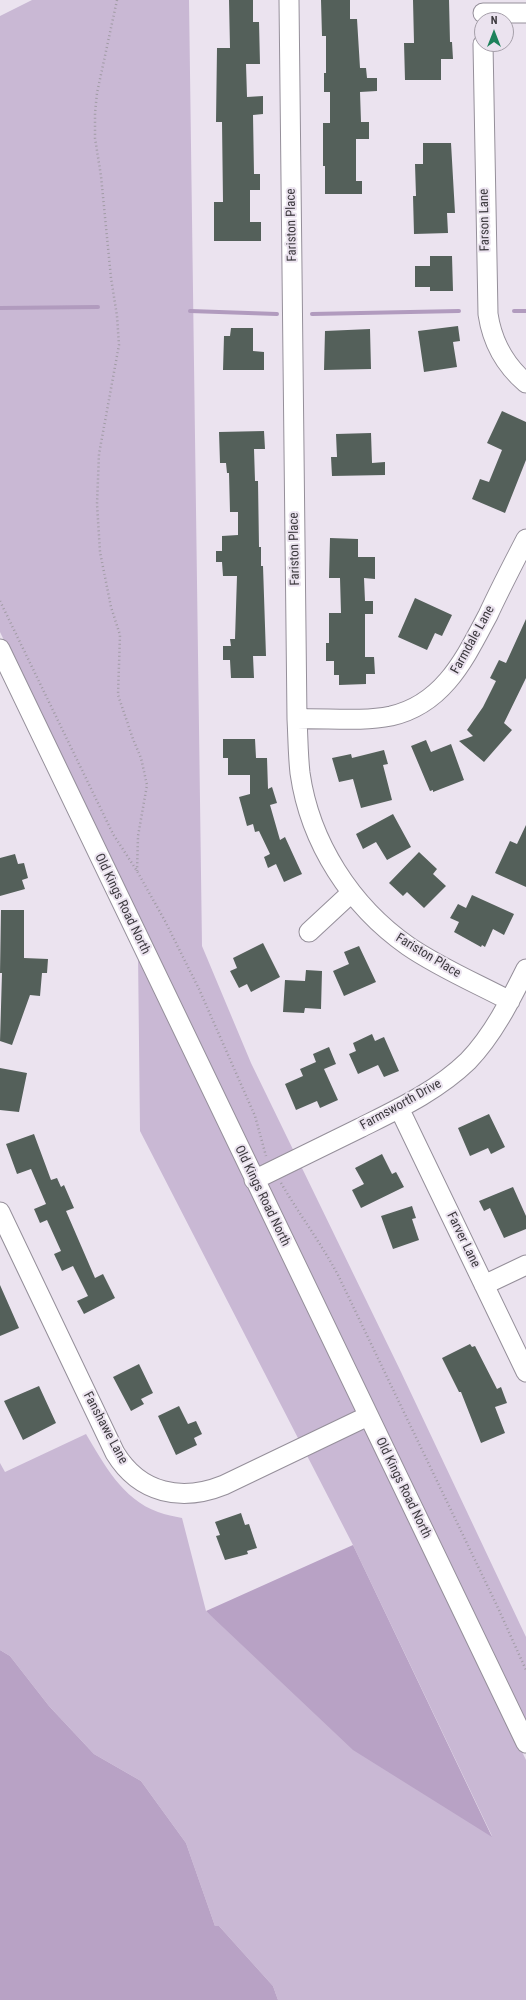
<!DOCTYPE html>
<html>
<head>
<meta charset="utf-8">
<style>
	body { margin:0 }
	#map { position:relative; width:526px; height:2000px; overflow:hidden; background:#ebe3ef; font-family:"Roboto Condensed",sans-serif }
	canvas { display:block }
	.north { position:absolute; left:474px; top:12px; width:40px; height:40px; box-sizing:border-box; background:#ebe3ef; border:1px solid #a59fa9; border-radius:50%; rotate:0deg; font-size:11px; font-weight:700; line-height:16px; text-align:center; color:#3d3a3f }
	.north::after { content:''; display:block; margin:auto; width:14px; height:18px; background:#1e825c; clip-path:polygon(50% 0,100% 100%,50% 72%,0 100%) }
</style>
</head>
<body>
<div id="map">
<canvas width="526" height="2000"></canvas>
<div class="north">N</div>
</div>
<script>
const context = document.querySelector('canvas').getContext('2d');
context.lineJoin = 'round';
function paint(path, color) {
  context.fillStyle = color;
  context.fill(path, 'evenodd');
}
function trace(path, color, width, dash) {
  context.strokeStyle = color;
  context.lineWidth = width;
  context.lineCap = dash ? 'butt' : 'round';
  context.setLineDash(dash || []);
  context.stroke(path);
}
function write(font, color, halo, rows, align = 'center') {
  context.font = font + ' "Roboto Condensed",sans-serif';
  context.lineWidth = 4;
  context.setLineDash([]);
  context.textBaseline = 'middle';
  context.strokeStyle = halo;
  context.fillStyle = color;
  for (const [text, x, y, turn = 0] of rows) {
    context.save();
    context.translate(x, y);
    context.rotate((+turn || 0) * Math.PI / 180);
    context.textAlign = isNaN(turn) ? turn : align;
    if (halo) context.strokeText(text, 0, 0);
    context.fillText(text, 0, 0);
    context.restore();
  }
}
const green = new Path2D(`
	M32,0H189L202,946L251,1063L401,1372L526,1637V1723L0,632V16Z
	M138,953L526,1760V2000H278L273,1986L219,1926H215L186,1843L141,1781L94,1754L49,1706L10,1656L0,1650V1463L5,1472L86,1434C104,1464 122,1499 158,1512C166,1515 174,1516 182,1518L206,1611L492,1836L353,1545L140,1131Z`);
const forest = new Path2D(`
	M353,1545L492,1837L353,1750L206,1611Z
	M0,1650L10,1656L49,1706L94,1754L141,1781L186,1843L215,1926H219L273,1986L278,2000H0Z`);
const stream = new Path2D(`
	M0,308L98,307
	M190,311L277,314
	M514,311H526
	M312,314L459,311`);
const building = new Path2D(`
	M229,0H253V22H259L260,64H246L247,97L263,96V114L253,115L254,174H260V190H250V222H261V241H214V202H223L222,122H216L217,48H230Z
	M321,0H350V19H357L360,68H366L367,78H377V91L360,92L361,122H369V139H356V181H362V194H325V166H323V123H330V92H324V73H326V36H322Z
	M413,0H449L450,42H452L453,59H441V80H405L404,43H414Z
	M423,143H451L455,213H447L448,233L414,234L413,196H416L415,164H423Z
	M430,256H452L453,291H430V287H415V266H430Z
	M458,326L460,341L453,342L457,367L424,372L418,331Z
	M231,328H253V351L264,352V370H223L224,336H230Z
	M370,329L371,369L324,370L325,331Z
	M502,411L526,422V460L505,513L472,499L480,479L489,482L502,450L487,443Z
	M264,431L265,449H254L255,481H258L259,547H261V566H263L266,656H253L254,678H231L230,660H223V646H231L230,639H235L237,576H223L222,562H216V551H222V536L238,535V512H230L229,473H227L226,463H220L219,432Z
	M371,433L372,463L385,462V475L332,476L331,457H337L336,434Z
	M330,538L358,539V557H375V579L364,578L365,601H373V614H365V657H374L375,674H366V684L339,685V675H334V661H326V643H329V613H341L340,578H329Z
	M415,598L452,615L442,636L435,633L427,650L398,637Z
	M526,619V678L504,723L512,730L484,762L459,741L473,736L467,730L483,707L496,681L490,678L499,660L506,663Z
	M223,739H255L256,758H267L268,789L272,787L277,803L270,805L280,840L285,837L302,874L284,882L276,864L268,868L264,857L270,854L259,831L255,832L253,824L247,826L239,797L250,794V775H228V758H223Z
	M426,740L431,752L451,744L464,780L433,792V790L430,791L411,746Z
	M384,750L388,764L383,765L392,800L361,808L353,779L339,782L332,758L351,754L352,758Z
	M393,814L411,847L387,860L376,842L363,849L356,834Z
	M526,825V887L495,873L510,841L517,844Z
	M419,852L437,869L433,874L446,886L424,908L407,892L403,896L389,883Z
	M15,854L18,864L24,863L28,878L22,880L25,889L0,896V858Z
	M472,895L514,914L504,935L493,929L485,947L482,945L481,947L454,932L459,922L450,918L458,904L466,908Z
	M1,910H24V958L48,959L47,973H42L40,996L30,995L12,1045L0,1041L2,973H0Z
	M263,943L280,977L251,992L247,984L239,988L230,971L237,968L233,958Z
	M359,946L376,982L344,996L333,971L349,964L344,952Z
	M306,970L322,971L321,1009L305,1008L304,1013L283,1012L285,980L305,981Z
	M372,1034L375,1041L384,1037L399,1071L384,1077L378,1065L358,1074L349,1054L356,1051L353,1043Z
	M329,1047L336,1064L324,1069L338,1100L320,1108L317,1101L296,1110L285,1084L303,1076L300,1069L316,1062L313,1054Z
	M0,1068L27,1073L19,1112L0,1110Z
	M489,1114L505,1147L491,1154L488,1148L470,1156L458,1128Z
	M34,1134L51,1180L57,1178L61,1187L64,1185L74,1208L66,1211L95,1278L103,1274L115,1298L84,1314L77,1301L88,1296L73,1266L62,1271L54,1254L61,1251L47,1220L40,1223L34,1209L46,1204L31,1169L17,1174L6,1144Z
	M382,1154L392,1174L396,1172L404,1187L361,1208L352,1190L364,1184L355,1168Z
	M513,1187L526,1216V1229L504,1238L490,1208L484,1211L479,1201Z
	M412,1206L416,1218L412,1219L419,1240L393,1249L381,1216Z
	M0,1285L19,1328L0,1336Z
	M470,1344L472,1347L475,1346L497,1389L501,1387L507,1403L495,1407L505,1433L481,1443L461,1392H459L442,1358Z
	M139,1364L153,1393L141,1399L144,1404L131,1411L113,1377Z
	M39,1386L56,1423L23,1440L4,1401Z
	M179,1406L188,1424L196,1421L202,1434L194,1438L197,1445L176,1455L158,1416Z
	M241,1513L245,1525L249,1524L257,1548L247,1551L248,1554L225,1560L216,1536L220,1535L215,1522Z`);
const path = new Path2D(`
	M117,0L97,93L95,113V138L101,176L111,278L117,316L119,345L99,454L97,504L100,552L111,607L120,635L118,695L133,739L141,758L147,785L138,836L137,871
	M0,601L113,834L137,871L165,921L199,989L255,1116L266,1156
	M281,1183C299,1214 321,1243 338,1275L499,1610L526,1670`);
const minor = new Path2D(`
	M289,0L297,719C298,737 298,755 300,773C310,843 351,906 408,946C440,968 476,983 510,1001
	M483,13H526
	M483,44L488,314C492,341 505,365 526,383
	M0,649L526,1743
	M297,719C328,718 361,722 391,716C444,704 465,658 488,615C500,589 513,564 526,539
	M309,932L351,893
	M399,1108L526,1372
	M254,1180C289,1163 325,1145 360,1128C398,1109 437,1091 468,1061C493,1035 510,1001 526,969
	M0,1212L115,1453C140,1494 182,1502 224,1485L368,1416
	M484,1285L526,1265`);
const streetNames = [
	["Farson Lane",485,220,-91],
	["Fariston Place",292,225,-91],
	["Fariston Place",295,549,-91],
	["Farmdale Lane",473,640,-61],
	["Old Kings Road North",122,904,64],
	["Fariston Place",428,956,31],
	["Farmsworth Drive",401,1105,-29],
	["Old Kings Road North",262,1196,64],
	["Farver Lane",463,1240,64],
	["Fanshawe Lane",105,1428,62],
	["Old Kings Road North",403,1488,64]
];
paint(green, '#c9b8d4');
paint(forest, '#b8a2c5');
trace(stream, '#b19bbe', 4);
paint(building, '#54605a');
trace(minor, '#958f9a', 21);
trace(path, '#a09ba4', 2.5, [1, 3]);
trace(minor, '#fff', 19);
write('13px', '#3d3a3f', '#ebe3ef', streetNames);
</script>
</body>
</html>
